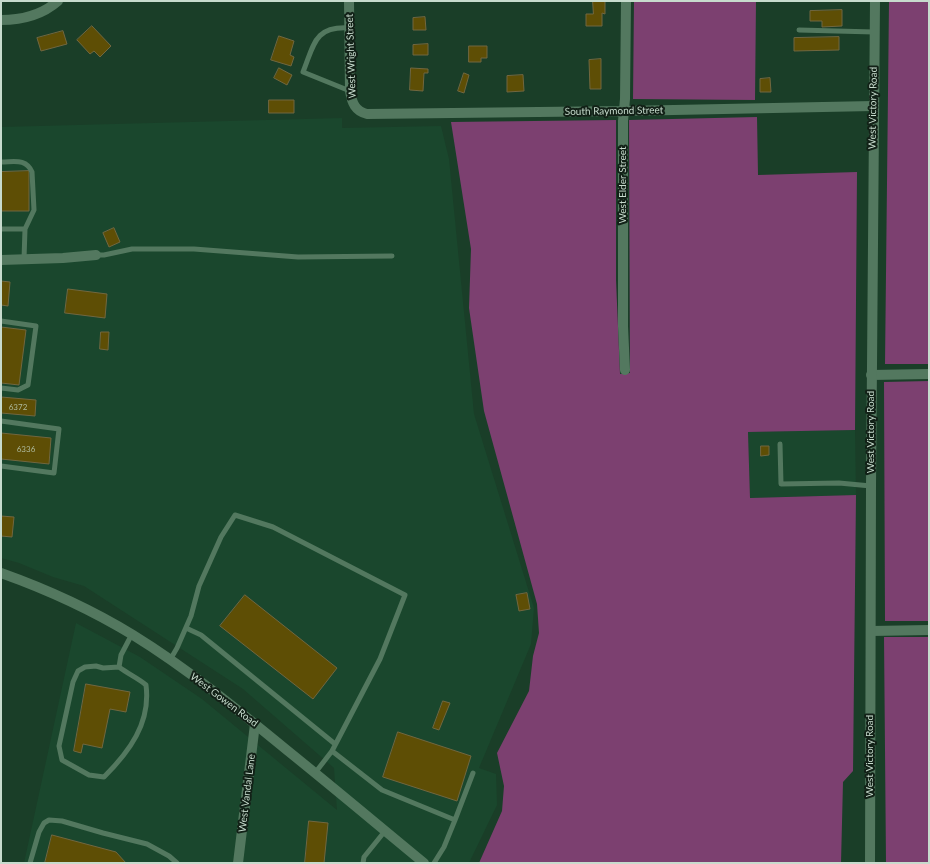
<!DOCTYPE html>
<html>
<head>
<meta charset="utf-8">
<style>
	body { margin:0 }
	#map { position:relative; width:930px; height:864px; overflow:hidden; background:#1a3e28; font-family:Lato,sans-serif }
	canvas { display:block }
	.frame { position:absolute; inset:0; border:2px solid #c7dbcd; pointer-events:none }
</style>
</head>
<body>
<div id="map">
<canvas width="930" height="864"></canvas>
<div class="frame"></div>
</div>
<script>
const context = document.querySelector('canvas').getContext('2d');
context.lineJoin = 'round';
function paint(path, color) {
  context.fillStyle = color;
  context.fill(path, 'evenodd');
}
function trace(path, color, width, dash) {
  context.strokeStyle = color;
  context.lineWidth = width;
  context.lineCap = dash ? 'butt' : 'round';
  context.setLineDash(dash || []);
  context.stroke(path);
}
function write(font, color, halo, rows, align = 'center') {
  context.font = font + ' Lato,sans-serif';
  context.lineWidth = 4;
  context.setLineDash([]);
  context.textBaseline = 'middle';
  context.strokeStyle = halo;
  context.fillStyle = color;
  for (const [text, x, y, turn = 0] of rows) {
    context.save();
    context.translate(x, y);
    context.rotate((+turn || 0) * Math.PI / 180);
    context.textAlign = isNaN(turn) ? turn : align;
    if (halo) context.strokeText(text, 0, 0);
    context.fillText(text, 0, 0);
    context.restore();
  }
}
const built = new Path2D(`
	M342,118V128L441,126L449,159L474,414L534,608L531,644L479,768L496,774L497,805L469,863H24L76,623L140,657L202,699L337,810L334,768L243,689L84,586L53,577L19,563L1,558V127Z
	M855,430L856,495L750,498L748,432Z`);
const green = new Path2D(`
	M634,1H756L755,100L633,99Z
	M889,1H929V364H885Z
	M757,117L758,175L857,172L855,430L748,432L750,498L856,495L853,771L843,782L841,863H479L502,811L504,786L497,753L529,691L533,656L539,633L537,604L484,411L469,308L471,249L451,122L616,120V280L620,374L630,373L629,120Z
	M929,381V621H885L884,382Z
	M884,637H929V863H886Z`);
const building = new Path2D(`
	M593,1H605V14L602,13V26H586V14H593Z
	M842,10V26L822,27V21H810V11Z
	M425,17L426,30H413V18Z
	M92,26L111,46L100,57L94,51L90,54L77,40Z
	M63,31L67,44L41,51L37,38Z
	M279,36L294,41L290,55L294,57L291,66L271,60Z
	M839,37V50L794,51V38Z
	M428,44V55H413V45Z
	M469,46H487V58H481V62H469Z
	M601,59V89H590L589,60Z
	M279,68L292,75L287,85L274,78Z
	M411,68L428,69V73H424L423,91L410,90Z
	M464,73L469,75L464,93L458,91Z
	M523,75L524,91L507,92V76Z
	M770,78L771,92H760V79Z
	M269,100H294V113H269Z
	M29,171V211H1V172Z
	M114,228L120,242L109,247L103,233Z
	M1,281L10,282L8,306L1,305Z
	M68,289L107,294L105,318L65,313Z
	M1,327L26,330L19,385L1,383Z
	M101,332H109L108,350L100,349Z
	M1,397L36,400L35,416L1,413Z
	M1,433L51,438L49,464L1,459Z
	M761,446H769V455L761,456Z
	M1,516L14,517L12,537L1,536Z
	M527,593L530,609L519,611L516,595Z
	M245,595L337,668L313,699L220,626Z
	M86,684L130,692L126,712L110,709L102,748L83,744L81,753L74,751Z
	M443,701L450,703L439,730L433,728Z
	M398,732L471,756L457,801L383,777Z
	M309,821L328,823L324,863H305Z
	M52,835L116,852L126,863H45Z`);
const service = new Path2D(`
	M349,28C314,26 314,45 303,72L350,91
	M799,30L874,32
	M1,162C14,162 26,158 32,172L34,210L25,229
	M1,229H25L24,259
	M96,255H104L132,249H194L298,257L392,256
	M1,321L36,326L28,385L18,390L1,388
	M1,421L59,429L54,473L1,466
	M780,444L781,484L839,483L871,486
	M186,628L201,635L335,744
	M170,660L177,648L191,616L199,586L221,537L235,515L273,527L405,595L380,659L332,751
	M119,667L103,668L96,666L85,667L78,671L73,682L59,746L62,760L89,775L104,777C129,752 151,723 146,685C138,678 128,674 119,667L121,655L132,634
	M315,773L332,751L382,790L455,820L444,847L434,863
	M455,820L473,773
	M30,863L39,832L44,823L49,820L62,821L103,833L147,844L169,856L177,863
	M363,863L364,857L385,831`);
const minor = new Path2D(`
	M349,1L350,91C352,103 355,111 367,114L624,111L873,106
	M1,20C21,20 42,15 58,1
	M1,260L63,258L96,255
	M625,370L623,326V121L625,99L626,1
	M871,375L929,374
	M871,631L929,630
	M238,863L255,724`);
const tertiary = new Path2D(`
	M1,573C46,589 92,610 133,635C188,669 238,710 288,751C334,788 379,826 424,863`);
const secondary = new Path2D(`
	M870,863L871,486L875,1`);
const numberNames = [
	["6372",18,407],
	["6336",26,449]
];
const streetNames = [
	["West Wright Street",351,56,-92],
	["West Victory Road",873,108,-89],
	["South Raymond Street",614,111,-1],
	["West Elder Street",623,185,-90],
	["West Victory Road",871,432,-90],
	["West Gowen Road",224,700,37],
	["West Victory Road",870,756,-90],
	["West Vandal Lane",247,793,-83]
];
paint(built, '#1a472d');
paint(green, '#7c4070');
paint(building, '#5e4e05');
trace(building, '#716740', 1);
trace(service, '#53785f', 5);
trace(minor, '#53785f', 10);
trace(tertiary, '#53785f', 10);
trace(secondary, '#53785f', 10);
write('8px', '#adb89b', null, numberNames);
write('10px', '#c7dbcd', '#122117', streetNames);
</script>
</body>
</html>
